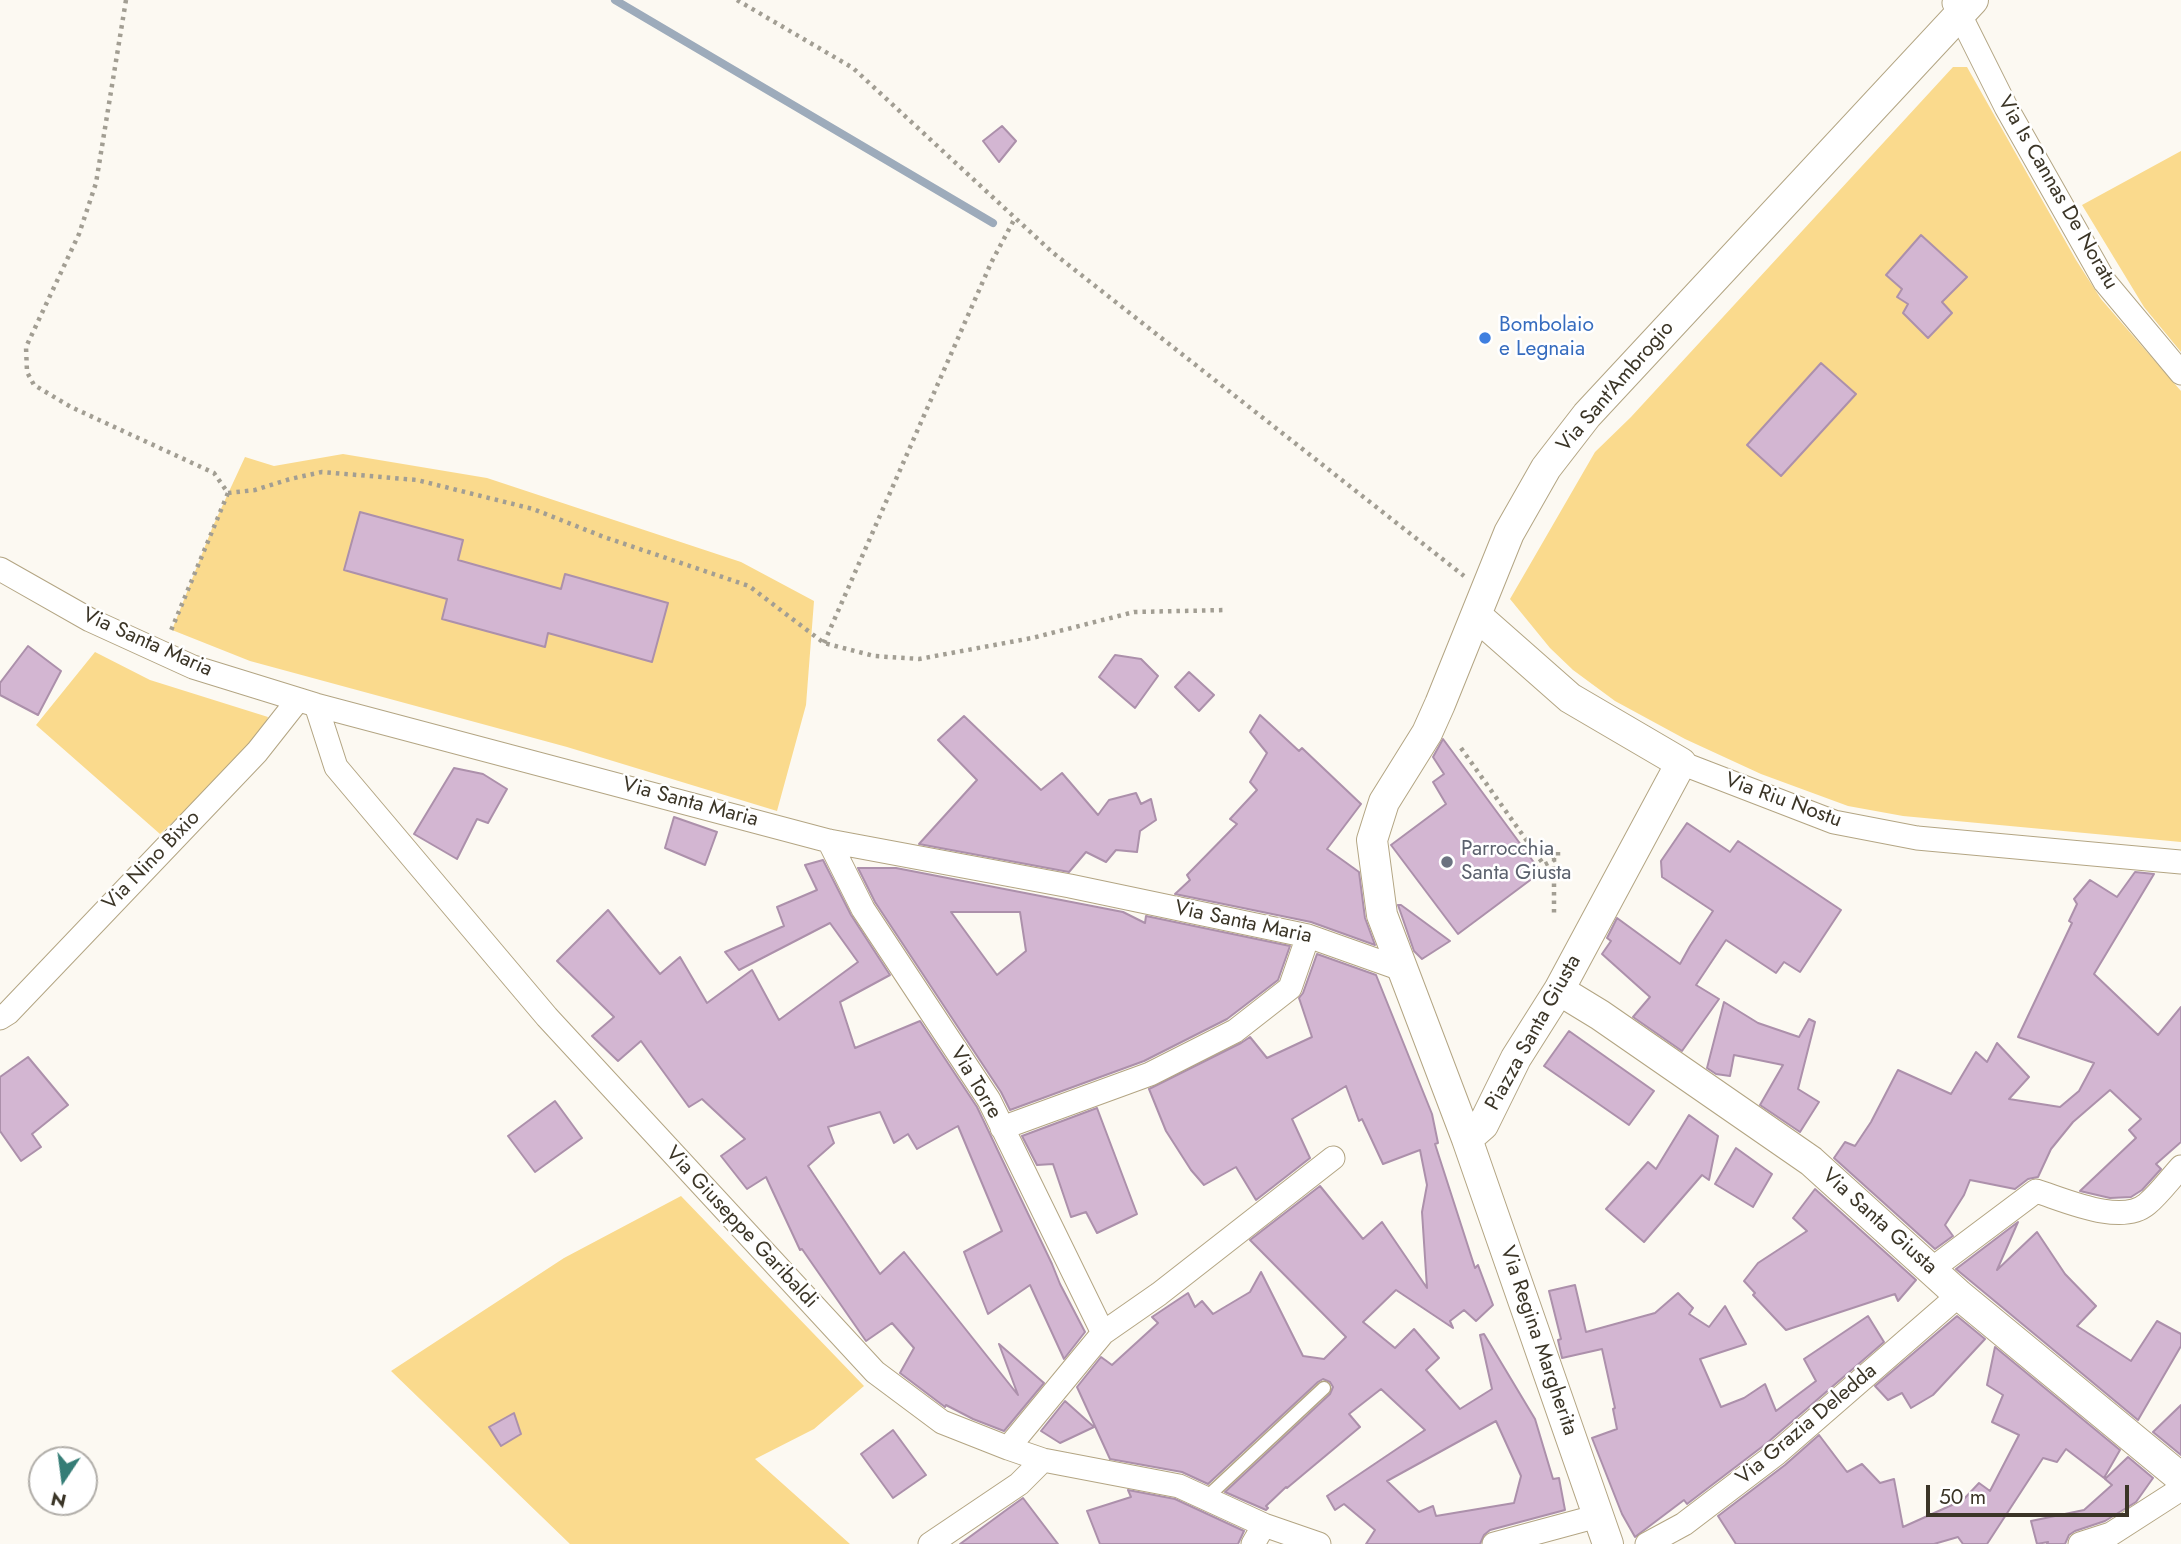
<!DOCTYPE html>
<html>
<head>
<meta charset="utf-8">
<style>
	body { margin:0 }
	#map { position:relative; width:2181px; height:1544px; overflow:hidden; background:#fcf9f2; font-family:Jost,sans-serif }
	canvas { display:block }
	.north { position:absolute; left:28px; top:1446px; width:70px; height:70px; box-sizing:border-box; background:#fff; border:2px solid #b1aea9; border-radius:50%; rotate:193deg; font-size:19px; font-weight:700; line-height:28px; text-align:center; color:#3b3527 }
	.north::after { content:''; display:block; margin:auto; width:24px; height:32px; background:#357d76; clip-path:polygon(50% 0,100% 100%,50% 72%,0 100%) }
	.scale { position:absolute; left:1926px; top:1485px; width:203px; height:32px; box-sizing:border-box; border:4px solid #3b3527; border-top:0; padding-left:9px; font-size:21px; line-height:24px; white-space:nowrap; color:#3b3527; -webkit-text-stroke:5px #fff; paint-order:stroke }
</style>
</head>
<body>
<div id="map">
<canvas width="2181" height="1544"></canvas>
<div class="north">N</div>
<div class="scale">50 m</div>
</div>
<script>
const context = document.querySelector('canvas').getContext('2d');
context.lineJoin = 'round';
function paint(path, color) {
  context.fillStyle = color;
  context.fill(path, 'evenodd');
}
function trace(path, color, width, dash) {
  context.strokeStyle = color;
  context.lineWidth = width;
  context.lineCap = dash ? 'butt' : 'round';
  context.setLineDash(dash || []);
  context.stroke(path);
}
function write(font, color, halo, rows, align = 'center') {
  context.font = font + ' Jost,sans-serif';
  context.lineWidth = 5;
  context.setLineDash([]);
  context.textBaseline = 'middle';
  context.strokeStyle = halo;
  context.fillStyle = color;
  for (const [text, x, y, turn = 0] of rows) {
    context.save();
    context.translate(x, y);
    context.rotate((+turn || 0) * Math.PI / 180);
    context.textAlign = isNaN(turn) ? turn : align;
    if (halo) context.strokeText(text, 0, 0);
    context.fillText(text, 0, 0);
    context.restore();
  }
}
const green = new Path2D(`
	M1953,67H1967L2076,260L2101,299L2181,391V842L1903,816L1848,806L1761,774L1685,739L1615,701L1573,670L1550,648L1510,599L1595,452L1631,417Z
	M2181,151V352L2144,307L2082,205Z
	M343,454L487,478L741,562L814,601L806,705L777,811L567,747L250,661L172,630L213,526L245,457L274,466Z
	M95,652L150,680L268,717L258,744L160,834L36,725Z
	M681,1196L864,1386L814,1429L755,1459L850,1544H570L391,1371L564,1258Z`);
const stream = new Path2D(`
	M615,0L993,223`);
const building = new Path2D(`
	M1002,126L1016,141L999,162L983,141Z
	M1921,235L1967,277L1942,302L1952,313L1928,338L1903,313L1908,304L1897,297L1902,289L1886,275Z
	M1821,363L1856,394L1781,476L1747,445Z
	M360,512L463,540L458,560L561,589L565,574L668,603L652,662L548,633L545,647L442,619L447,599L344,570Z
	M28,646L61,671L38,715L0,695V683Z
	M1115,655L1141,659L1158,676L1135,708L1099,677Z
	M1189,672L1214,695L1199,711L1175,687Z
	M1260,715L1299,751L1302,748L1361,804L1327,849L1359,872L1365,918L1375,945L1311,922L1175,894L1190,880L1187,875L1237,824L1230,819L1257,790L1250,782L1267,753L1250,732Z
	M964,716L1041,790L1062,773L1098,815L1109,800L1136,793L1141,804L1151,799L1156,820L1140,831L1137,852L1116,850L1106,862L1086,852L1069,872L919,844L977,780L938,740Z
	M1443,739L1541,872L1458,934L1391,845L1446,804L1433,782L1444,774L1433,757Z
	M454,768L483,774L507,789L488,823L477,819L457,859L414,834Z
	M674,817L717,832L705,865L665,848Z
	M1687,823L1730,852L1738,841L1841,910L1800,972L1784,962L1776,973L1726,940L1696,985L1719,999L1682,1051L1633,1017L1650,997L1602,954L1611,941L1607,938L1617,918L1680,964L1690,946L1713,911L1662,877L1661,861Z
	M823,860L851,915L890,975L840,1002L855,1048L920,1021L977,1107L1052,1264L1060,1284L1085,1332L1064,1359L1030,1285L988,1314L964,1252L1002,1231L958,1126L917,1149L908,1134L894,1143L880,1112L828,1127L834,1143L808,1166L880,1274L904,1252L1018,1395L999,1344L1044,1383L1004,1431L973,1419L946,1405L945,1407L900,1373L914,1348L892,1323L866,1341L802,1249L800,1250L766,1177L747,1189L721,1156L745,1139L702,1099L689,1107L641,1041L618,1061L592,1036L614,1017L557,961L608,910L660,974L680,957L707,1003L752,970L779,1020L858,962L830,923L739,970L725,952L784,926L777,907L817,890L805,865Z
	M858,868H896L1123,912L1145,923L1146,916L1290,946L1278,980L1227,1019L1144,1061L1010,1110L1001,1092L875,902ZM951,912H1020L1026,951L997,975Z
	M2135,872L2154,874L2094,974L2158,1035L2181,1007V1142L2156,1164L2161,1169L2142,1190L2131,1197L2110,1198L2080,1191L2136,1138L2129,1130L2141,1119L2110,1090L2073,1122L2051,1149L2038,1177L2028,1179L2015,1189L1970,1180L1964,1195L1945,1225L1953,1236L1935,1249L1834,1158L1845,1142L1855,1146L1871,1122L1898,1070L1951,1094L1976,1052L1987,1062L1997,1043L2029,1077L2009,1099L2060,1107L2079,1091L2094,1063L2018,1037L2072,923L2069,921L2077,904L2074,899L2090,880L2117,897Z
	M1398,905H1401L1450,941L1422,959L1414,951Z
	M1317,954L1376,975L1432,1114L1438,1143L1435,1144L1475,1268L1478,1265L1493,1305L1476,1321L1464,1310L1450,1321L1453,1328L1396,1290L1363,1322L1395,1348L1414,1329L1439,1358L1426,1370L1460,1409L1492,1389L1480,1335L1484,1334L1535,1419L1553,1479L1559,1478L1565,1510L1490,1530L1484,1535L1480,1544H1366L1375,1530L1344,1504L1335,1510L1327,1496L1425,1430L1381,1389L1349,1414L1360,1427L1287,1488L1286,1487L1266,1506L1268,1508L1266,1510L1225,1492L1330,1394L1333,1387L1330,1382L1323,1379L1318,1382L1208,1484L1182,1472L1110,1459L1077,1387L1101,1357L1112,1365L1158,1323L1152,1317L1188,1293L1195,1307L1202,1301L1213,1314L1250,1292L1261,1272L1303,1356L1324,1359L1346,1337L1250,1240L1320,1186L1363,1239L1382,1222L1427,1288L1422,1212L1427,1185L1420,1150L1383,1164L1362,1119L1359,1121L1346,1086L1292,1119L1310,1158L1256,1200L1236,1167L1204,1185L1191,1170L1166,1131L1149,1089L1241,1043L1250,1037L1267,1058L1312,1037L1299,998L1303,993ZM1496,1421L1521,1476L1514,1503L1436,1516L1433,1506L1419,1512L1387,1481Z
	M1724,1002L1758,1023L1799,1037L1809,1019L1815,1022L1798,1089L1819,1102L1800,1132L1760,1105L1783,1065L1734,1055L1730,1076L1716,1074L1707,1068Z
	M1569,1031L1654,1091L1629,1125L1544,1066Z
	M28,1057L68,1105L32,1134L41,1147L21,1161L0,1131V1077Z
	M555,1101L582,1138L535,1172L508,1136Z
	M1097,1108L1137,1214L1097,1233L1086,1212L1071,1217L1053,1164L1037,1165L1022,1136Z
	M1689,1115L1718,1136L1709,1180L1702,1175L1644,1242L1606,1209L1648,1162L1656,1169Z
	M1736,1148L1772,1174L1753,1207L1715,1184Z
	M1815,1189L1916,1280L1898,1301L1895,1294L1786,1330L1753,1295L1755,1293L1744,1281L1758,1263L1807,1231L1793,1218Z
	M2018,1222L1997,1270L2037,1232L2065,1274L2096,1306L2077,1326L2131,1361L2157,1321L2181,1334V1346L2138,1420L1956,1269Z
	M1575,1285L1586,1332L1655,1313L1678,1293L1693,1308L1689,1314L1709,1327L1725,1306L1746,1344L1700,1359L1721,1407L1744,1398L1765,1384L1776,1411L1816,1381L1804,1359L1868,1316L1884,1342L1767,1443L1687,1504L1684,1500L1635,1537L1622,1514L1592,1438L1617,1429L1613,1409L1615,1408L1602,1349L1562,1358L1558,1340L1561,1339L1549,1291Z
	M1957,1316L1985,1339L1933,1395L1911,1408L1902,1393L1888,1400L1875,1386Z
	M1995,1347L2120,1450L2104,1478L2066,1449L2057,1462L2043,1458L1987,1544H1963L1958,1537L1934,1544H1736L1718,1516L1785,1465L1819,1435L1847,1472L1862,1464L1880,1483L1894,1479L1903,1527L1963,1500L1979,1483L1990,1491L2019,1435L1992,1422L2003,1395L1987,1385Z
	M1065,1401L1094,1427L1060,1443L1041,1431Z
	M2181,1405V1455L2153,1432Z
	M514,1413L521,1434L501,1446L489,1427Z
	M893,1430L926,1475L893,1498L861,1454Z
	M2128,1457L2153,1478L2136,1502L2105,1521L2075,1531L2069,1535L2065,1544H2047L2048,1542L2037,1544L2031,1521L2084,1510L2112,1485L2105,1479Z
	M1128,1490L1175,1499L1244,1531L1238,1544H1100L1087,1511L1131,1497Z
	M1023,1498L1058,1544H960L1009,1508Z`);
const path = new Path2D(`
	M126,0L96,183L79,234L26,347L27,372L34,385L71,407L214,473L228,493L170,633
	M737,0L853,68L1052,252L1464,576
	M228,493L255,490L290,479L322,472L417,480L533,509L604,537L749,586L824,643L874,656L919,659L1032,638L1134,612L1226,610
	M824,643L991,263L1015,218
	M1461,748L1544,865L1558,858V849
	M1554,858V915`);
const service = new Path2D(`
	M1206,1498L1324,1388`);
const minor = new Path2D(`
	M1954,3L2006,107L2105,282L2181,373
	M0,569L90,620L193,667L316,705L829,841L1070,886L1308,936L1401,969
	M316,705L336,767L547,1017L875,1372L942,1422L1008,1448L1043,1460L1179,1486L1264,1525L1319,1544
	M1681,763L1834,822L1917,838L2181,862
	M829,841L863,909L989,1100L1103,1333
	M0,1018L8,1013L257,752L298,700
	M1002,1128L1150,1074L1235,1031L1290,988L1308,936
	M1932,1269L2036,1191C2065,1200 2121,1226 2147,1204C2159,1194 2170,1179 2181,1167
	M1008,1448L1103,1333L1159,1294L1333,1158
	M930,1544L1019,1484L1043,1460
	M1253,1544L1264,1525
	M1494,1544L1598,1516
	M1647,1544L1684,1524L1776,1454L1959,1295
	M2080,1544L2111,1534L2181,1489`);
const tertiary = new Path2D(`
	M1559,990L1600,1015L1811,1161L1959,1295L2181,1478
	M1467,1139L1483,1125L1516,1058L1559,990L1681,763L1570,698L1477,616
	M1608,1544L1467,1139L1382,915L1372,840L1384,802L1427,733L1440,704L1509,533L1546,468L1587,415L1973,0`);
const markers = [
	[1485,338,7,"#3f7fe0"],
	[1447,862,7,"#6b7280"]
];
const streetNames = [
	["Via Is Cannas De Noratu",2057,193,60],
	["Via Sant'Ambrogio",1616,387,-49],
	["Via Santa Maria",147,643,24],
	["Via Riu Nostu",1783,801,20],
	["Via Santa Maria",690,803,15],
	["Via Nino Bixio",152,861,-46],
	["Via Santa Maria",1243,923,12],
	["Piazza Santa Giusta",1534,1033,-61],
	["Via Torre",975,1083,59],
	["Via Santa Giusta",1879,1222,42],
	["Via Giuseppe Garibaldi",741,1228,47],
	["Via Regina Margherita",1538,1341,71],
	["Via Grazia Deledda",1807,1425,-40]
];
const shopNames = [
	["Bombolaio",1499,326],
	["e Legnaia",1499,350]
];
const worshipNames = [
	["Parrocchia",1461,850],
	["Santa Giusta",1461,874]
];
paint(green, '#fada8d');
trace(stream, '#9dabbb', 8);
paint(building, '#d3b6d2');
trace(building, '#ac90ab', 2);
trace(service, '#b3a583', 15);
trace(minor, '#b3a583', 25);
trace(tertiary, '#b3a583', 32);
trace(path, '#a29e93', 4.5, [3.5, 5]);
trace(service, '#fff', 12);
trace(minor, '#fff', 23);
trace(tertiary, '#fff', 30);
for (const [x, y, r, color] of markers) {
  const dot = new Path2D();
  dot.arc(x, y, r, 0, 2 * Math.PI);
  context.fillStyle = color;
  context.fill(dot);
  trace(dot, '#fff', 2.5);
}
write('21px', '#3b3527', '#fff', streetNames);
write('21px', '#366cbe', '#fff', shopNames, 'left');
write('21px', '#5b616d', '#fff', worshipNames, 'left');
</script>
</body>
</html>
